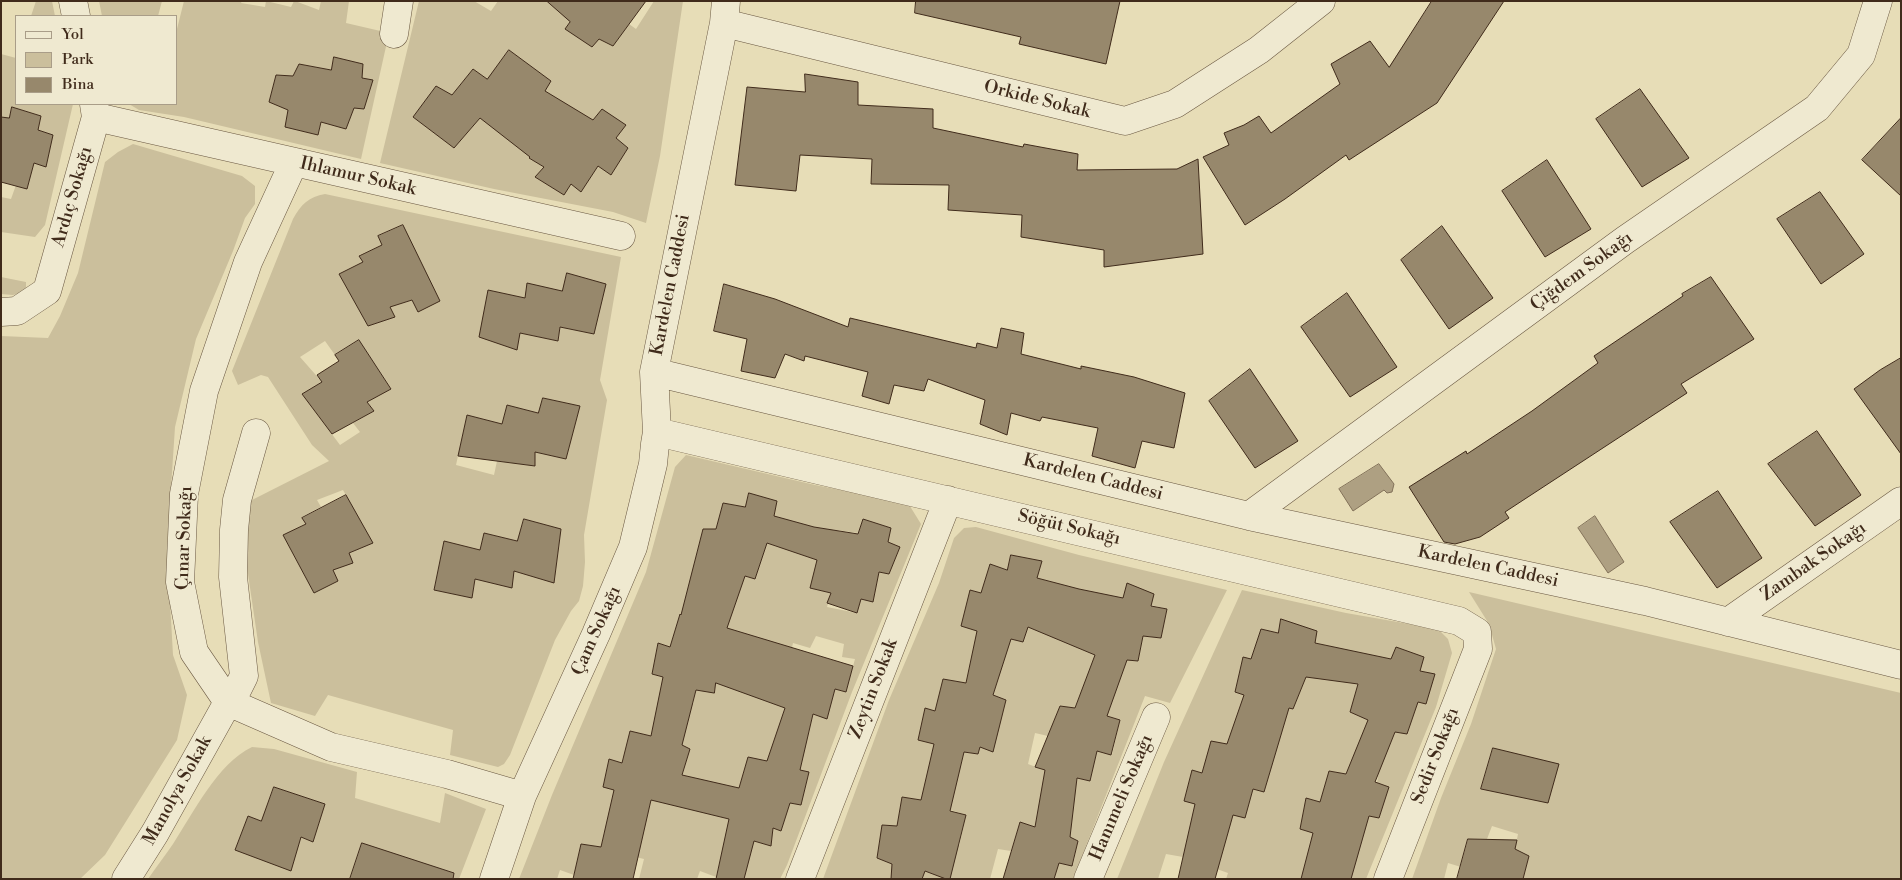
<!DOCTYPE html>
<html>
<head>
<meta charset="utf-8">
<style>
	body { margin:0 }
	#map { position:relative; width:1902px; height:880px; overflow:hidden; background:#e7ddb7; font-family:"Libre Bodoni",serif }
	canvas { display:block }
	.frame { position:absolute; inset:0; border:2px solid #402b1b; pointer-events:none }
	.legend { position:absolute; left:15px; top:15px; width:162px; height:90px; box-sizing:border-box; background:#efe9d0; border:1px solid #a99d88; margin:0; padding:6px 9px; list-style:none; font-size:15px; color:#402b1b }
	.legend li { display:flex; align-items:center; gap:10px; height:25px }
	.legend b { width:25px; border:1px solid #a99d88 }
</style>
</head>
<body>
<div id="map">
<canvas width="1902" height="880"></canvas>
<div class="frame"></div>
<ul class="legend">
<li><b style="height:6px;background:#efe9d0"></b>Yol</li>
<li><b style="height:14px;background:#cbbf9c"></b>Park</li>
<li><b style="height:14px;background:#97886c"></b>Bina</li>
</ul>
</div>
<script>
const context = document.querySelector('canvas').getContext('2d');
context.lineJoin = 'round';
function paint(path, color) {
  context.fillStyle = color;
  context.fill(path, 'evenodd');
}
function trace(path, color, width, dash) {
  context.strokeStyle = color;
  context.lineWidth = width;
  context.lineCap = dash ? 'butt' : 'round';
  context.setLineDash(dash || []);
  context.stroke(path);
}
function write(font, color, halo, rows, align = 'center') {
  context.font = font + ' "Libre Bodoni",serif';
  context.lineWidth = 4;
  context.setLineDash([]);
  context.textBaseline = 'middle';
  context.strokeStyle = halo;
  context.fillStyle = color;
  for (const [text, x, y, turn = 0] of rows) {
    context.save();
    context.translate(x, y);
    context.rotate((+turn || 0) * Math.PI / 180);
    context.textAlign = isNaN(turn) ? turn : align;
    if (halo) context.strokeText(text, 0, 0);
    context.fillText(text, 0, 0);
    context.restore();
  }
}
const green = new Path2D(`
	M36,1H52L55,16H31Z
	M99,1H162L158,16H102Z
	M184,1H242L241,3L265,7L266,1L291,7L294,1H295L319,10L321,1H349L346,23L389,33L361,159L184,117L139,110L129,104H176V33ZM334,57L362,64V78L373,81L364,109L354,108L346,128L321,122L318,135L286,127L288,110L269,101L276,75L293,76L300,64L331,70Z
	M419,1H474L491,11L498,1H564L570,22L566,29L592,47L599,39L613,46L629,24L636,29L654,1H683L660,156L646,223L613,212L494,189L380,163ZM509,50L551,81L531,112L480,118L454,148L413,117L436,86L452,95L473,69L487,79ZM602,110L626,125L616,138L628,148L611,175L598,166L581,192L571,184L564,195L535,177L544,167L529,158L548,129L593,120Z
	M1,54L16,58V104H73L45,225L35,237L1,232V197L11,199L16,185L27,188L34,163L46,166L53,135L38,130L41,116L13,107L9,118L1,117Z
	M133,144L242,176L255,186V204L245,218L233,251L196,339L175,427L167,548L173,655L187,695L177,740L105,855L80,879H1V336L48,338L60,316L78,273L105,162L118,152Z
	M325,194L621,257L600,380L607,400L584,535L585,562L583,586L579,601L571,611L555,640L510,755L504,764L498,767L450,755L453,730L328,695L315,716L271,703L258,642L244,547V511L252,500L329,461L312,445L268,377L261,375L238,385L232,371L293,219C301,204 309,197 325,194ZM403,225L413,300L390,307L395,317L368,326L339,274L363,262L359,255L382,245L378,236ZM568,273L605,285L594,334L560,327L558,341L520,333L488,290L525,298L562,291ZM359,340L391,388L367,402L374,411L353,423L360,432L340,445L302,394L322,382L300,357L325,341L335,355ZM544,398L580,406L566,459L535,452L534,466L497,461L494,475L456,465L467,415L502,424L507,405L538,413ZM343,490L372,543L349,553L333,570L338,581L314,593L283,535L306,524L302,517L321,507L317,500ZM524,519L561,529L554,582L514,571L475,579L472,598L434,590L444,541L480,550L484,533L517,541Z
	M1,277L26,282V291L13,295L1,294Z
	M686,455L815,485L908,503L921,524L852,692L787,865L780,879H744L720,860L716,877L700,871L697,879H639L644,859L627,855L604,833L601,847L581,844L574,875L560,870L557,879H519L552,795L646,572L675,467ZM749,493L777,501L774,516L778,547L767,543L755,579L694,564L703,529H716L723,503L745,507ZM863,519L891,528L888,542L900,548L889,574L879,572L873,601L861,599L857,613L827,607L831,593L810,588L819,554L829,556L836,530L858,533ZM680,615L697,622L743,633L721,663L714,692L696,690L693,704L670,698L671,680L652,674L658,643L670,647ZM816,636L844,644L842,657L855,659L846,692L835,689L827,718L813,714L809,732L781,724L785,708L766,701L786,675L793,643L810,648ZM630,731L651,736L690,749L681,780L651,800L648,813L622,792L603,786L609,759L622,763ZM748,757L809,773L801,805L790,803L781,831L773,828L771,846L735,836L737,821L718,816L726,785L739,788Z
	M976,527L1079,555L1227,590L1170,703L1145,696L1073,879H1054L1059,863L1073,865L1078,841L1064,835L1038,812L1035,827L1020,822L1011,851L998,849L990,879H922L925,871L937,875L947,842L959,846L966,815L921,800L902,797L897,826L882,825L877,858L892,864L899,879H823L889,700L939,583L954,538L964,528ZM1011,555L1042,561L1037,578L1052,582L1032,611L1023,642L961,626L970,590L981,593L990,564L1007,570ZM1123,598L1167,609L1161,638L1143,636L1138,661L1095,655ZM969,668L999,677L993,695L1006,701L999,727L987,724L978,754L964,752L961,765L935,744L918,740L925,708L935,711L943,679L966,683ZM1080,695L1107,703L1105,715L1120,720L1112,755L1097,751L1090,781L1077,778L1075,794L1049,772L1028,764L1035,733L1048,736L1060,706L1075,708Z
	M1242,590L1346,613L1438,629L1448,639L1452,653L1436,707L1366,879H1314L1302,875L1301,879H1226L1228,873L1183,857L1166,854L1158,879H1117L1164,762ZM1261,629L1278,633L1316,631L1315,643L1329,646L1320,678L1306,677L1293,709L1253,698L1235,692L1243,658L1251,659ZM1396,647L1423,657L1420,671L1434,675L1426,704L1418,702L1407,733L1395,732L1390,745L1369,720L1350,712L1358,684L1368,686L1375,656L1391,659ZM1227,744L1274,757L1264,791L1253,789L1245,817L1184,800L1192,770L1202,773ZM1352,760L1379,769L1377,783L1389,787L1379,818L1369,816L1320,835L1300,829L1306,798L1320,802L1329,771L1346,774Z
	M1469,592L1901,693V879H1523L1529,857L1515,849L1518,834L1492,826L1487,839H1468L1461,867L1448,863L1444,879H1412L1441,798L1471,724L1496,649L1489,624Z
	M252,747L274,749L357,772L355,798L440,823L445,793L486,809L459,879H148C156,867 165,856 173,844C194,812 217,764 252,747ZM274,787L325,804L313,842L301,837L235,850L248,816L261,821Z`);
const water = new Path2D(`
	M1379,464L1394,484L1392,492L1387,493L1384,490L1353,511L1339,489Z
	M1595,516L1624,562L1608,573L1578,528Z`);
const building = new Path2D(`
	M547,1H646L613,46L599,39L592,47L565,29L570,22Z
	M916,1H1120L1106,64L1019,44L1021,37L915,13Z
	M1432,1H1504L1437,103L1349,160L1346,155L1285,199L1245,225L1203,157L1229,145L1224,133L1244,125L1259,116L1271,133L1340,84L1331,64L1370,41L1389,67Z
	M509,50L551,81L545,91L593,120L602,109L626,125L616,138L628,148L611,175L598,166L581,192L571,184L564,195L535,177L544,167L529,158L530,157L480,118L454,148L413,117L436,86L452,95L473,69L487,79Z
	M334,57L363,64L362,78L373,80L364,109L354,108L346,129L321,122L318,135L285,127L288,110L269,102L276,75L293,76L299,64L331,70Z
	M805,74L858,82V105L933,109V128L1023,147L1024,144L1078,154L1077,170L1177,169L1198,159L1203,254L1104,267V250L1021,237L1022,215L948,210L949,185L871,184L872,159L800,155L796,191L735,185L747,87L805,92Z
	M1640,89L1689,158L1642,187L1596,119Z
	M12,107L41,116L38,130L53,135L46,167L34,163L27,189L1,182V117L9,118Z
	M1901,118V196L1862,160Z
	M1547,160L1591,229L1545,257L1502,191Z
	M1820,192L1864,254L1821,284L1777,219Z
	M403,225L440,301L418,312L412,300L390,307L395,317L368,326L339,274L363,262L359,256L382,245L378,236Z
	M1442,226L1493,298L1449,329L1401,260Z
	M567,273L606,284L594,334L560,327L558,341L520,333L517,350L479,337L488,290L525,298L527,283L562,291Z
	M1711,277L1754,339L1681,384L1687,393L1505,512L1509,518L1480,537L1455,544L1444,542L1409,487L1466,451L1467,454L1532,411L1598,363L1594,356L1683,296L1682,294Z
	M724,284L775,299L848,327L850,318L976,348L977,343L997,348L1001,328L1024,333L1021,354L1081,369V366L1134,377L1185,393L1174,448L1142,441L1135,468L1092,456L1098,428L1042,417L1040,421L1011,413L1007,435L980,424L985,400L928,379L924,391L894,385L889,404L862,396L868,372L805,356L804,361L785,354L775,378L741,371L747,339L714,331Z
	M1347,293L1397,367L1350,397L1301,327Z
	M359,340L391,389L367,402L374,411L332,434L302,394L322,382L317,375L339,361L335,355Z
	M1901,358V454L1854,389L1880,370Z
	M1250,369L1298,441L1255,468L1209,401Z
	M543,398L580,406L566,459L535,452V466L458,456L467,415L502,424L507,405L538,413Z
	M1817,431L1861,495L1815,526L1768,464Z
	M1718,491L1762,558L1717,588L1670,522Z
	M749,493L777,501L774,516L814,527L858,534L863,519L891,528L888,542L900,547L889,574L879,572L873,602L861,599L857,613L827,603L831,593L810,588L817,560L767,543L755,579L745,576L727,628L853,666L846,692L835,689L827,719L813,714L800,770L809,772L801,805L790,803L781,831L773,828L771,846L754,841L744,879H716L729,819L651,800L633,879H573L581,844L601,847L614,790L603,787L609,759L622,763L630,731L651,736L663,677L652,674L658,643L670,647L680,614L681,615L703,529H716L723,503L745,507ZM716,683L785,708L767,761L748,757L739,788L682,775L690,749L682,745L696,690L714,693Z
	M346,495L373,543L349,553L353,563L333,570L338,581L314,593L283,535L306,524L302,518Z
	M524,519L561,529L554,583L514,571L512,588L475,579L472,598L434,590L444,541L480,550L484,533L517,541Z
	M1011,555L1042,561L1037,578L1079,589L1123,598L1127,583L1154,594L1151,606L1167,609L1161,638L1143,636L1138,661L1127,660L1107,716L1120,720L1111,755L1097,751L1090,781L1077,778L1070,837L1078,841L1072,866L1059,863L1054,879H1003L1020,822L1035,827L1045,770L1035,767L1060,706L1075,708L1095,655L1028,627L1023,642L1011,639L993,695L1006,700L993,752L980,747L978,754L964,752L950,811L966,815L950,879H946L925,871L922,879H891L892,864L877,858L882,825L897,826L902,797L921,800L934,744L918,740L925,708L935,711L943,679L966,683L977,631L961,626L970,590L981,593L990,564L1007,570Z
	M1281,619L1317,631L1315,643L1391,659L1396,647L1424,657L1420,671L1435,674L1426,704L1418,702L1407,734L1395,732L1375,782L1389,787L1379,818L1369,816L1351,879H1301L1313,833L1300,829L1306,798L1320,802L1329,771L1346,774L1368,720L1350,712L1358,684L1306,677L1293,709L1289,708L1264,792L1253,789L1245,818L1233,815L1215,879H1178L1195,804L1184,801L1192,770L1202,773L1211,741L1227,744L1244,695L1235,692L1243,657L1251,659L1261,629L1278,633Z
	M1493,748L1559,764L1548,803L1481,789Z
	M274,787L325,804L313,842L301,837L291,871L235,850L248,816L261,821Z
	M1468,839L1517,840L1515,849L1529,856L1523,879H1457Z
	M362,843L454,873L453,879H350Z`);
const minor = new Path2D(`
	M73,1L76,16
	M726,1L724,23L654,372L1249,516L1645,601L1901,665
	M724,23L1125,121L1175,104L1259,50L1321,1
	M394,34L399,1
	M96,117L621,236
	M294,162L248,262L204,391L184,494L180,582L194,652L228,702L331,747L447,774L522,796
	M1,312L17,311L47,291L96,117L94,104
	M657,432L1459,621L1477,632L1478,649L1388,879
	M1249,516L1625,240L1817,108L1861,55L1878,1
	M1728,622L1901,501
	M126,879L155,833L228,702L237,690L244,676L233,577L234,530L237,500L256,433
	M494,879L522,796L596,634L633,547L653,464L655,444L657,432L654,372
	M800,879L948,500
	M1088,879L1156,717`);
const streetNames = [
	["Orkide Sokak",1037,100,14],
	["Ihlamur Sokak",358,177,13],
	["Ardıç Sokağı",73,197,-74],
	["Çiğdem Sokağı",1582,272,-36],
	["Kardelen Caddesi",671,285,-79],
	["Kardelen Caddesi",1093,478,14],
	["Söğüt Sokağı",1069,528,13],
	["Çınar Sokağı",185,538,-88],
	["Zambak Sokağı",1814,562,-35],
	["Kardelen Caddesi",1488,567,12],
	["Çam Sokağı",597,631,-66],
	["Zeytin Sokak",874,689,-69],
	["Sedir Sokağı",1436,756,-69],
	["Manolya Sokak",178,791,-61],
	["Hanımeli Sokağı",1122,798,-67]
];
paint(green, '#cbbf9c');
paint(water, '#aea082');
trace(water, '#827159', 1);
paint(building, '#97886c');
trace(building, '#402b1b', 1);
trace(minor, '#6a5842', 29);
trace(minor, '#efe9d0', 28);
write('18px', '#402b1b', '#efe9d0', streetNames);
</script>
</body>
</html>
